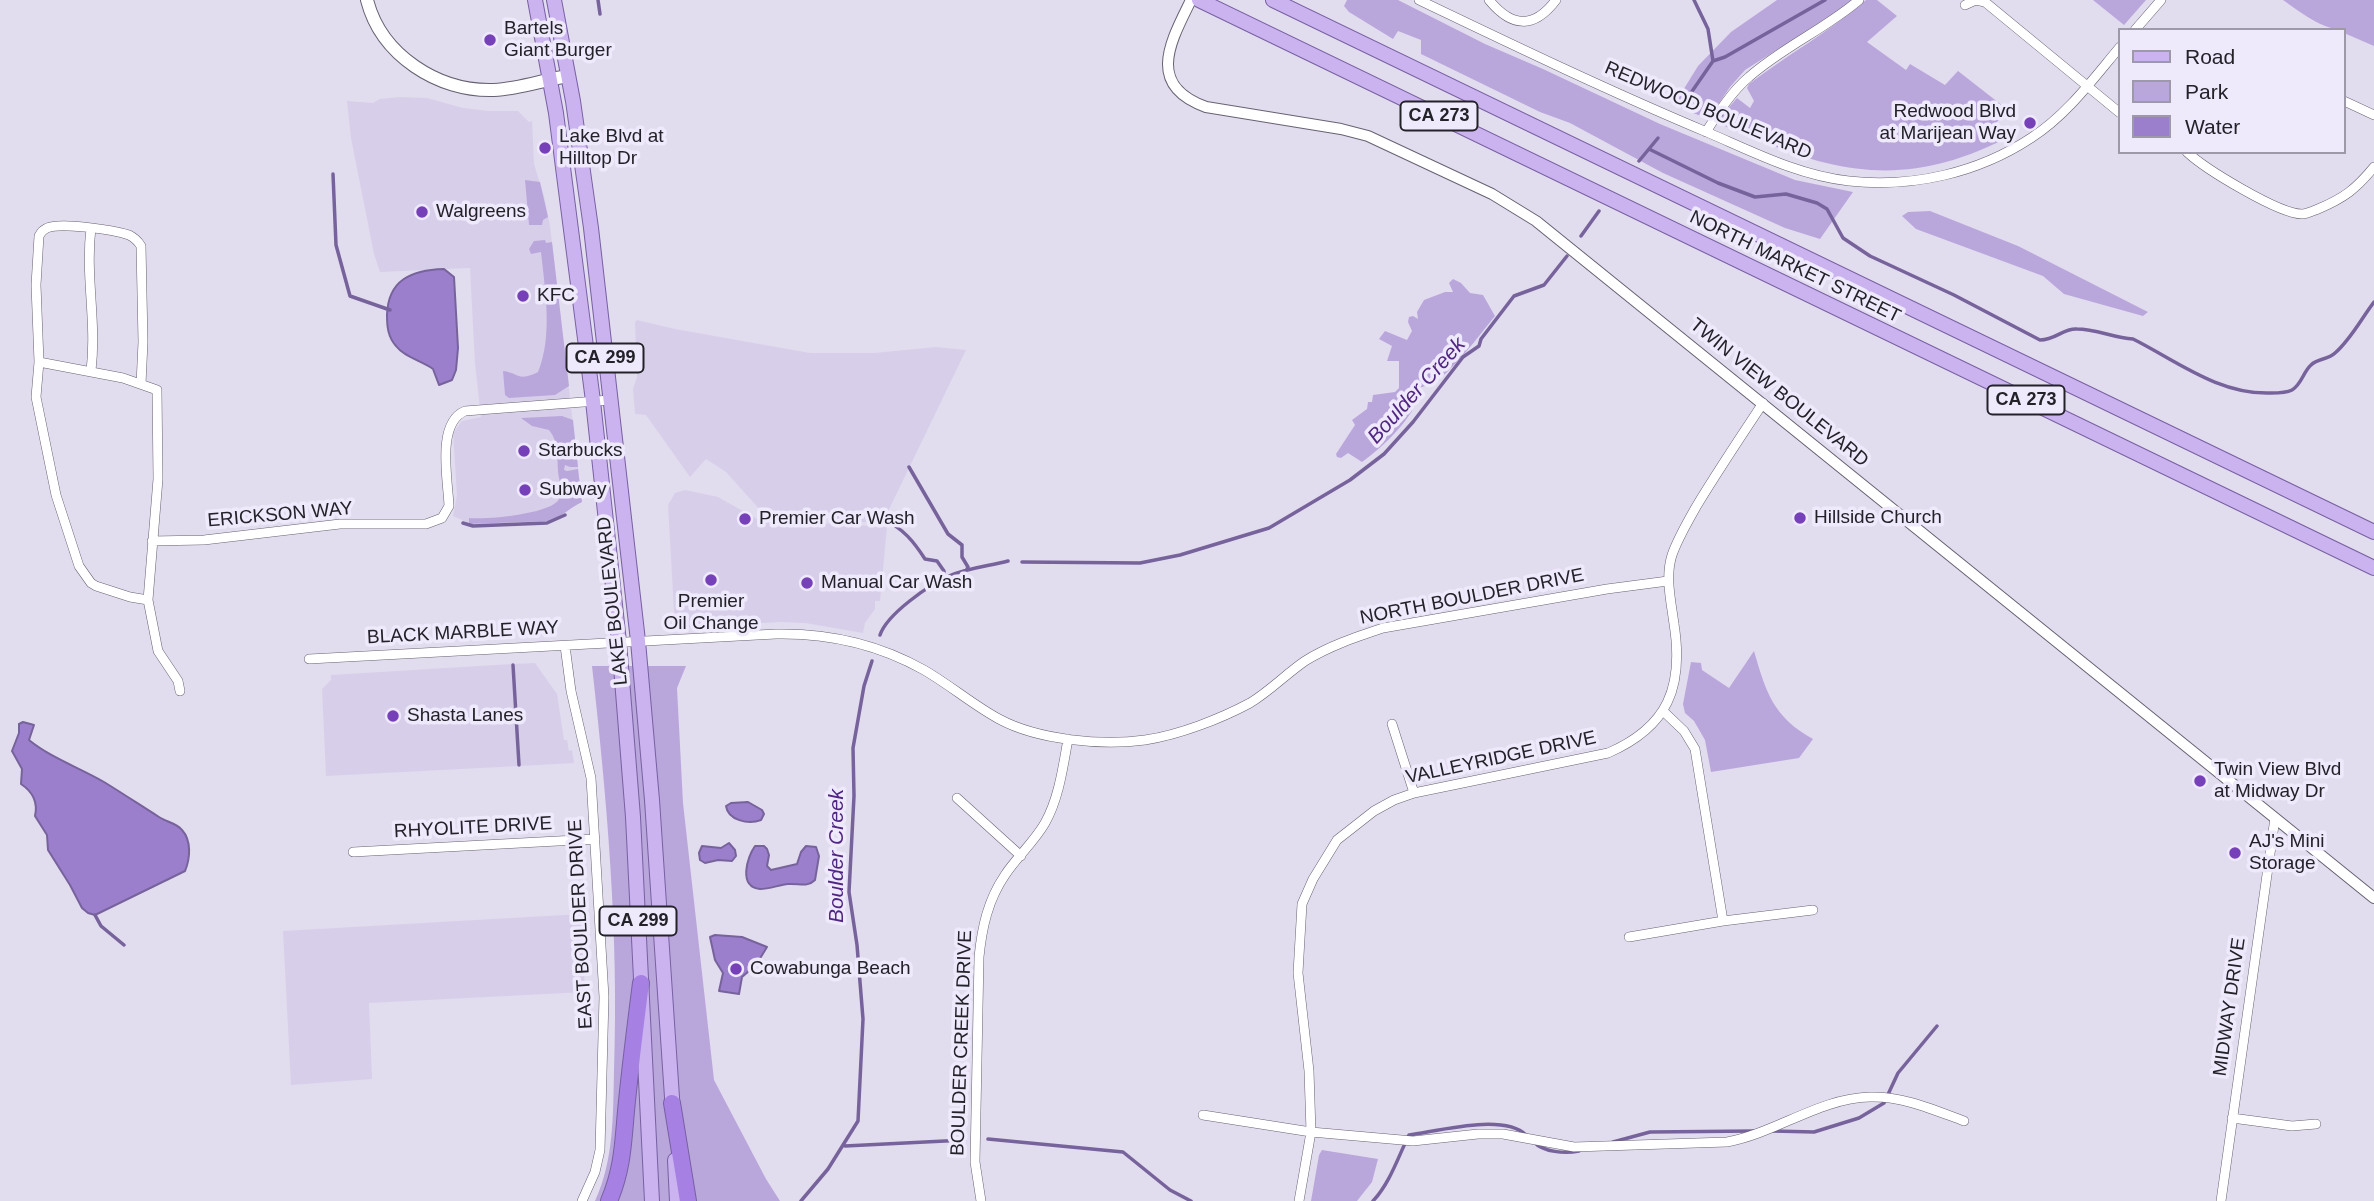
<!DOCTYPE html>
<html>
<head>
<meta charset="utf-8">
<style>
	body { margin:0 }
	#map { position:relative; width:2374px; height:1201px; overflow:hidden; background:#e2dcef; font-family:Helvetica,sans-serif }
	canvas { display:block }
	.legend { position:absolute; left:2118px; top:28px; width:228px; height:126px; box-sizing:border-box; background:#efe9fc; border:2px solid #9e99a8; margin:0; padding:9px 12px; list-style:none; font-size:21px; color:#242229 }
	.legend li { display:flex; align-items:center; gap:14px; height:35px }
	.legend b { width:35px; border:2px solid #9e99a8 }
</style>
</head>
<body>
<div id="map">
<canvas width="2374" height="1201"></canvas>
<ul class="legend">
<li><b style="height:9px;background:#cab3ee"></b>Road</li>
<li><b style="height:19px;background:#b9a7dc"></b>Park</li>
<li><b style="height:19px;background:#9b7fcc"></b>Water</li>
</ul>
</div>
<script>
const context = document.querySelector('canvas').getContext('2d');
context.lineJoin = 'round';
function paint(path, color) {
  context.fillStyle = color;
  context.fill(path, 'evenodd');
}
function trace(path, color, width, dash) {
  context.strokeStyle = color;
  context.lineWidth = width;
  context.lineCap = dash ? 'butt' : 'round';
  context.setLineDash(dash || []);
  context.stroke(path);
}
function write(font, color, halo, rows, align = 'center') {
  context.font = font + ' Helvetica,sans-serif';
  context.lineWidth = 7;
  context.setLineDash([]);
  context.textBaseline = 'middle';
  context.strokeStyle = halo;
  context.fillStyle = color;
  for (const [text, x, y, turn = 0] of rows) {
    context.save();
    context.translate(x, y);
    context.rotate((+turn || 0) * Math.PI / 180);
    context.textAlign = isNaN(turn) ? turn : align;
    if (halo) context.strokeText(text, 0, 0);
    context.fillText(text, 0, 0);
    context.restore();
  }
}
const built = new Path2D(`
	M400,97L427,98L463,108L489,111H518L529,122L532,121L534,164L544,196L550,226L582,502L565,510L554,520L473,525L453,516L457,495L453,433L462,421L481,417L475,364L470,268L380,272L374,254L351,138L347,101L373,103L380,99Z
	M637,320L675,329L810,353H874L936,347L966,350L882,524L761,511L726,472L706,459L690,477L646,415L635,414L633,389L637,377L635,322Z
	M685,490L718,497L757,519L887,527L880,601H875V609L865,623L863,633L805,623L780,622L675,628L668,505L675,493Z
	M535,663L557,694L564,740H567L569,751L572,750L574,763L520,766L517,729L519,766L326,776L322,689L331,680V675L512,664L516,712L514,664Z
	M581,914L585,992L369,1003L372,1079L291,1085L283,931Z`);
const green = new Path2D(`
	M1347,0H1398L1485,44L1543,69L1660,124L1795,180L1853,192L1820,239L1785,228L1663,173L1570,123L1540,112L1421,54V40L1398,31L1393,39L1349,12L1344,6Z
	M1777,0H1852L1840,10L1745,70L1730,87L1708,119L1674,105L1698,66L1731,32Z
	M1866,0H1877L1897,16L1867,42L1906,70L1910,64L1945,85L1958,71L2008,110L1996,123L2002,132L2009,130L2012,135C1924,182 1854,180 1764,142C1749,136 1733,131 1719,123V119L1737,98L1750,108L1754,101L1747,88L1749,84C1787,55 1829,32 1866,0Z
	M2093,0H2146L2124,25Z
	M2283,0H2374V46L2344,33V30C2323,30 2300,12 2283,0Z
	M525,180L540,182L548,217L543,220L542,225H529Z
	M1930,211L2018,246L2148,312L2143,316L2064,294L2043,276L1916,229L1902,216L1908,212Z
	M545,240L546,243L552,242L569,386L555,395L509,398L505,395L503,371C519,373 518,382 538,372C553,336 545,290 541,252L531,254L529,249L534,241Z
	M1453,279L1461,283L1470,293L1483,295L1495,316C1478,337 1456,367 1435,382C1430,385 1424,386 1419,388C1422,411 1381,449 1362,462L1348,453L1341,458L1337,457L1336,454L1355,425L1352,420L1367,409L1368,402H1372L1373,395L1395,392L1399,388V361H1387L1392,346L1379,339L1385,331L1407,340L1412,331L1408,322L1409,317L1413,316L1418,319L1417,312L1424,300L1445,292H1453L1449,283Z
	M562,416L573,420L578,467H570L565,465L564,470L567,471L578,469L582,502C570,508 562,516 551,521L469,524V518C485,520 552,514 559,499C563,491 559,480 558,472C557,456 559,442 549,430L532,426L521,418Z
	M1754,651C1766,692 1773,717 1813,739L1799,758L1711,772L1705,740L1694,721L1685,713L1683,704L1691,662L1701,663L1702,670L1729,688Z
	M592,666H686L677,688L683,803L714,1080L766,1179L780,1201H595C614,1160 613,1115 614,1070C619,935 607,800 592,666Z
	M1322,1150L1378,1159L1372,1182L1357,1201H1311L1319,1155Z`);
const water = new Path2D(`
	M444,269L454,277L458,348L456,370L452,380L439,385L433,369C422,361 404,357 396,346C388,337 387,327 387,315C388,280 411,270 444,269Z
	M23,722L34,725L29,740C51,758 78,767 104,782C122,793 140,805 159,817C166,822 177,823 182,830C192,841 190,859 185,871L95,915L88,913L82,908L70,885L48,850L47,835L35,816C38,803 33,792 21,784L22,769L12,751L19,733V724Z
	M748,802L762,810L764,814L761,820C748,825 728,820 726,806L731,803Z
	M729,843L735,850L736,856L732,861L718,860L705,863L700,860L699,853L702,846L721,848Z
	M755,846H764L767,849L769,855L767,866L771,870L797,864L801,852L806,846L816,847L819,856L815,880C807,888 799,883 788,884C779,885 769,889 760,889C738,887 747,857 755,846Z
	M715,935L742,937L767,947L756,965L742,977L739,994L719,991L723,973L715,960L710,937Z`);
const stream = new Path2D(`
	M598,0L600,14
	M1694,0L1708,29L1713,61
	M1686,100L1713,61L1725,57L1825,0
	M1649,149L1718,183L1755,197L1786,194L1817,203L1827,209L1843,238L1870,256L1954,295L2040,340C2056,340 2063,328 2077,329C2096,329 2114,338 2133,339C2177,361 2219,395 2271,393C2277,393 2286,393 2292,390C2302,384 2303,372 2311,365C2318,358 2328,360 2335,353C2351,339 2361,319 2374,302
	M1639,161L1658,138
	M333,174L336,245L350,296L390,310
	M1581,236L1599,211
	M909,467L948,534L962,545V557L968,567L966,571
	M884,520C903,528 914,542 925,559L937,561L944,571L943,580
	M463,523L473,526L547,523L565,515
	M1022,562L1140,563L1180,555L1269,528L1350,480L1384,454L1413,422L1463,357L1479,346L1481,339L1514,296L1544,285L1567,256
	M880,635C887,614 929,585 949,576C967,568 989,566 1008,561
	M513,665L519,765
	M95,915L101,926L124,945
	M1773,1131L1814,1132L1859,1118L1884,1103L1898,1073L1937,1026
	M988,1139L1123,1152L1170,1190L1191,1201
	M1534,1142C1543,1152 1565,1154 1579,1151
	M1613,1142L1650,1132L1755,1131
	M845,1146L965,1140
	M801,1201L828,1169L858,1121L863,1019L857,945L849,892L854,796L853,748L864,686L872,661
	M1373,1201C1390,1183 1398,1157 1409,1135C1438,1131 1504,1113 1526,1135`);
const minor = new Path2D(`
	M1419,0C1515,46 1611,92 1709,133C1753,152 1800,176 1849,181C1912,188 1978,173 2031,138C2067,115 2093,79 2120,47
	M1489,0C1512,28 1534,29 1556,0
	M1965,5L1976,0L1985,2L2120,113
	M2135,30L2161,0
	M2344,101L2374,115
	M1706,132C1718,113 1732,91 1749,77C1783,47 1825,29 1859,0
	M2187,152C2205,169 2279,214 2302,214C2307,214 2313,211 2318,209C2344,198 2356,189 2374,167
	M39,362L123,378L157,390L158,479L148,600L158,651L178,681L180,691
	M91,371C97,322 85,276 91,228
	M141,384L143,342L141,246C138,241 135,238 129,235C114,230 61,222 47,228C42,231 42,231 39,236L36,285L39,362L36,397L56,495L79,566L91,583L96,586L130,597L148,600
	M152,541L204,540L340,524H426L442,518L449,506C448,480 436,423 465,411L610,400
	M565,646L571,691L591,778L604,997L600,1150L595,1172L582,1201
	M309,659L776,634C829,633 878,644 924,670C950,685 973,705 999,719C1038,740 1102,746 1145,740C1179,735 1220,719 1250,703C1270,691 1286,674 1305,661C1329,646 1356,637 1383,628L1607,589L1668,581
	M1663,711L1684,731L1695,749L1723,921
	M1392,724L1414,793
	M957,798L1021,856
	M353,852L595,839
	M1629,937L1723,921L1813,910
	M1203,1115L1311,1132L1413,1141L1478,1134H1503L1574,1147L1727,1142C1776,1133 1820,1098 1870,1097C1903,1096 1934,1110 1964,1121
	M2232,1118L2292,1126L2316,1124
	M981,1201L975,1162L979,957C982,927 988,900 1005,875C1017,857 1034,842 1045,823C1059,798 1063,767 1068,739
	M1299,1201L1311,1132L1309,1071L1298,973L1302,904L1313,879L1337,840L1374,811L1394,800L1414,793L1608,753C1668,727 1684,687 1674,624C1671,601 1665,577 1672,555C1678,538 1687,523 1696,507C1717,472 1740,438 1763,403
	M2221,1201L2275,818`);
const tertiary = new Path2D(`
	M1191,0C1171,41 1145,85 1206,107L1341,129L1368,136L1492,194L1536,221L2374,898`);
const secondary = new Path2D(`
	M367,0C381,55 438,92 494,90C519,89 543,80 568,76`);
const primary = new Path2D(`
	M535,0L556,113L593,401L619,642L633,817L652,1201
	M554,0L573,101L591,228L638,641L652,800L673,1112
	M1199,0L2374,568
	M1273,0L2374,532
	M675,1160L677,1201`);
const motorway = new Path2D(`
	M672,1103L688,1201
	M609,1201C624,1166 623,1138 627,1101C631,1061 636,1022 641,983`);
const markers = [
	[490,40,7,"#7641b8"],
	[2030,123,7,"#7641b8"],
	[545,148,7,"#7641b8"],
	[422,212,7,"#7641b8"],
	[523,296,7,"#7641b8"],
	[524,451,7,"#7641b8"],
	[525,490,7,"#7641b8"],
	[1800,518,7,"#7641b8"],
	[745,519,7,"#7641b8"],
	[711,580,7,"#7641b8"],
	[807,583,7,"#7641b8"],
	[393,716,7,"#7641b8"],
	[2200,781,7,"#7641b8"],
	[2235,853,7,"#7641b8"],
	[736,969,7,"#7641b8"]
];
const shields = [
	[1439,116,77],
	[605,358,77],
	[2026,400,77],
	[638,921,77]
];
const shieldNames = [
	["CA 273",1439,116],
	["CA 299",605,358],
	["CA 273",2026,400],
	["CA 299",638,921]
];
const poiNames = [
	["Bartels",504,29],
	["Giant Burger",504,51],
	["Redwood Blvd",2016,112,"right"],
	["at Marijean Way",2016,134,"right"],
	["Lake Blvd at",559,137],
	["Hilltop Dr",559,159],
	["Walgreens",436,212],
	["KFC",537,296],
	["Starbucks",538,451],
	["Subway",539,490],
	["Hillside Church",1814,518],
	["Premier Car Wash",759,519],
	["Manual Car Wash",821,583],
	["Premier",711,602,"center"],
	["Oil Change",711,624,"center"],
	["Shasta Lanes",407,716],
	["Twin View Blvd",2214,770],
	["at Midway Dr",2214,792],
	["AJ's Mini",2249,842],
	["Storage",2249,864],
	["Cowabunga Beach",750,969]
];
const streetNames = [
	["REDWOOD BOULEVARD",1708,111,23],
	["NORTH MARKET STREET",1795,267,26],
	["TWIN VIEW BOULEVARD",1779,393,39],
	["ERICKSON WAY",280,515,-5],
	["NORTH BOULDER DRIVE",1472,597,-11],
	["LAKE BOULEVARD",613,601,-96],
	["BLACK MARBLE WAY",463,633,-3],
	["VALLEYRIDGE DRIVE",1501,758,-12],
	["RHYOLITE DRIVE",473,828,-3],
	["EAST BOULDER DRIVE",581,924,-93],
	["MIDWAY DRIVE",2230,1007,-82],
	["BOULDER CREEK DRIVE",962,1043,-88]
];
const waterNames = [
	["Boulder Creek",1417,391,-48],
	["Boulder Creek",837,856,-90]
];
paint(built, '#d7cfe9');
paint(green, '#b9a7dc');
paint(water, '#9b7fcc');
trace(water, '#77639b', 2);
trace(stream, '#77639b', 3.5);
trace(minor, '#676272', 10);
trace(tertiary, '#676272', 12);
trace(secondary, '#676272', 14);
trace(primary, '#7860a2', 16);
trace(motorway, '#7860a2', 18);
trace(minor, '#fff', 9);
trace(tertiary, '#fff', 10);
trace(secondary, '#fff', 12);
trace(primary, '#cab3ee', 14);
trace(motorway, '#a681e3', 16);
for (const [x, y, r, color] of markers) {
  const dot = new Path2D();
  dot.arc(x, y, r, 0, 2 * Math.PI);
  context.fillStyle = color;
  context.fill(dot);
  trace(dot, '#efe9fc', 2.5);
}
for (const [x, y, w] of shields) {
  const box = new Path2D();
  box.roundRect(x - w / 2, y - 14.5, w, 29, 5);
  context.fillStyle = '#efe9fc';
  context.fill(box);
  trace(box, '#242229', 2);
}
write('bold 18px', '#242229', null, shieldNames);
write('19px', '#242229', '#efe9fc', poiNames, 'left');
write('19px', '#242229', '#efe9fc', streetNames);
write('italic 21px', '#502682', '#efe9fc', waterNames);
</script>
</body>
</html>
